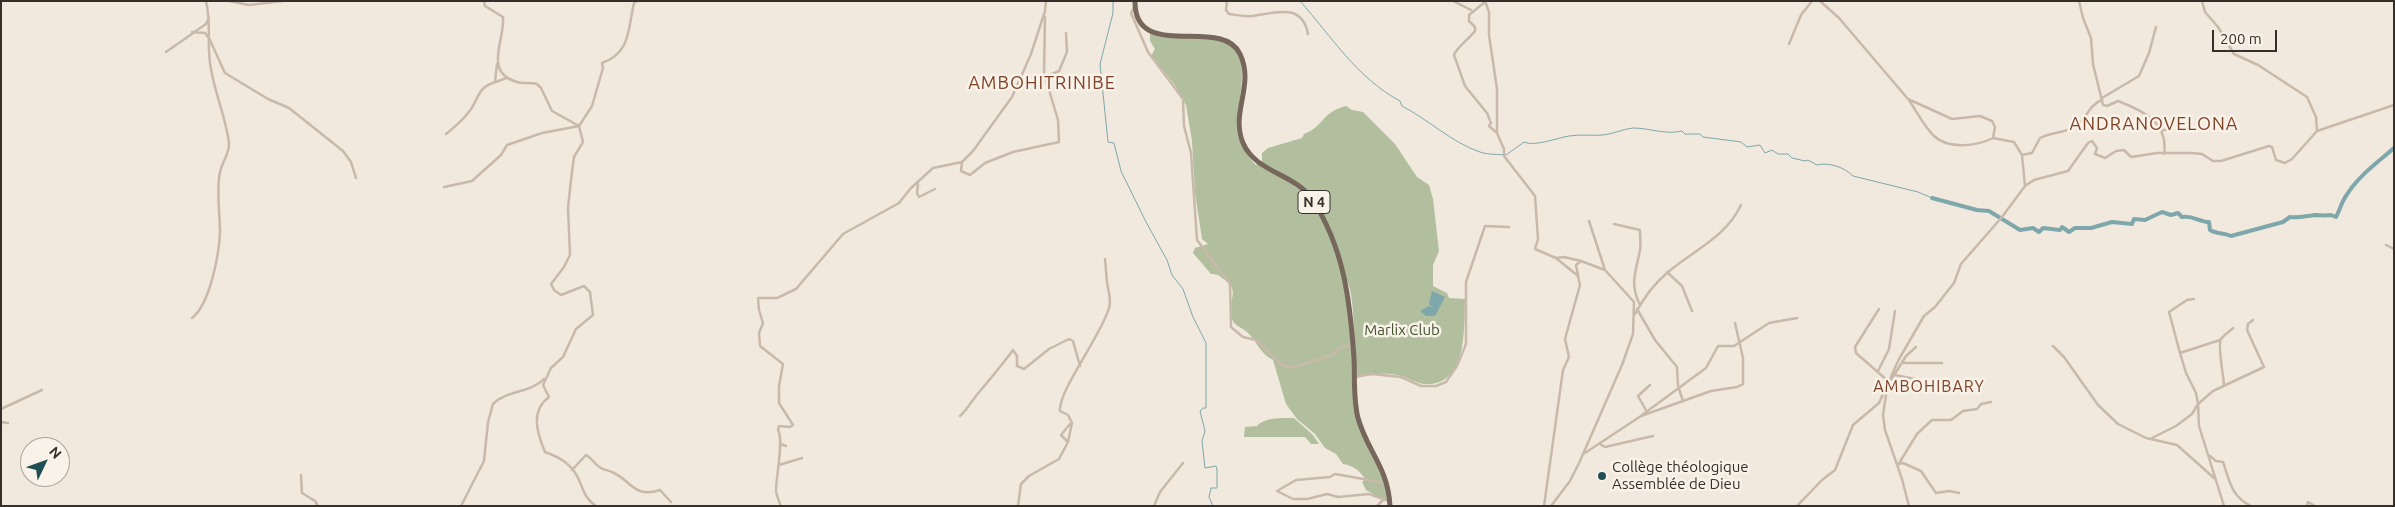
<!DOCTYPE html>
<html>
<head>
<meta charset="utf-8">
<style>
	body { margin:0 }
	#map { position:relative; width:2395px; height:507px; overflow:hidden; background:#f1e9dd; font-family:Ubuntu,sans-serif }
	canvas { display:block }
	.frame { position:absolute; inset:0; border:2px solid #362e29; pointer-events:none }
	.north { position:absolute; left:20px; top:437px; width:50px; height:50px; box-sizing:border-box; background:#f9f2e9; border:1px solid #aba49c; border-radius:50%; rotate:48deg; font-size:14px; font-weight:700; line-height:20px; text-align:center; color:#362e29 }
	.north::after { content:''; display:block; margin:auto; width:18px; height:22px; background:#214e55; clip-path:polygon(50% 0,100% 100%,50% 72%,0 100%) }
	.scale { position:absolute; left:2212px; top:30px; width:65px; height:22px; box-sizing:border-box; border:2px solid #362e29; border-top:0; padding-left:6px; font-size:15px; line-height:18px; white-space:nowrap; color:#362e29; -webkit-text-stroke:4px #f9f2e9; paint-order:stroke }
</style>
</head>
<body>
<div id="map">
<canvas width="2395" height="507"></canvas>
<div class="frame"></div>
<div class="north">N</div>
<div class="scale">200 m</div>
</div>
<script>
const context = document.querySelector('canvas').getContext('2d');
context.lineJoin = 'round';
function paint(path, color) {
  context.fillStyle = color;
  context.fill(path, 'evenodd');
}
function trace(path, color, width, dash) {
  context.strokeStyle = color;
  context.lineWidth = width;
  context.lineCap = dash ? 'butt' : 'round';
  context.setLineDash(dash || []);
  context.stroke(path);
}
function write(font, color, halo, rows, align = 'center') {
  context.font = font + ' Ubuntu,sans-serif';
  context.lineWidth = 5;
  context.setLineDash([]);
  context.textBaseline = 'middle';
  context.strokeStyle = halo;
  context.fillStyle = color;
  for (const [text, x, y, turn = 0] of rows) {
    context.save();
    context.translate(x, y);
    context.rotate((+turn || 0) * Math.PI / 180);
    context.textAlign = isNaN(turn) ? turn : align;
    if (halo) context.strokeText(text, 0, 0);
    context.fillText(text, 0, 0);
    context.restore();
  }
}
const green = new Path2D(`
	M1150,32C1172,35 1206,35 1226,43C1256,56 1234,108 1237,132C1239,144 1248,157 1256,165L1262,161V153L1268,148L1302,138L1304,134C1324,127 1321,112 1346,106L1352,110L1363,112L1395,144L1417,177L1429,185L1433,199L1439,251L1433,265V286L1447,293L1449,298L1465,299C1464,328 1468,387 1424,384C1416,383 1409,378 1402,376C1387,372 1371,374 1356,376C1355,359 1355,289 1346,279L1360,424L1380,468L1387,493V502L1366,490L1362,482L1365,479C1359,470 1354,466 1343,464L1336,454L1325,448L1315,434L1297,419L1286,404L1273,360C1260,353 1259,345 1249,334C1244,328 1235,327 1232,319C1225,303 1242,292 1225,280C1219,276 1219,274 1211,274L1193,253L1195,248L1208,244L1202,239L1195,193L1192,141L1186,105L1174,84L1151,56L1155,49L1150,41Z
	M1294,418L1313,435L1319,444H1311L1305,437H1244L1245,427L1257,426C1264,417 1283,418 1294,418Z`);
const water = new Path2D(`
	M1432,291L1445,297L1435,316H1426L1420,311L1429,306L1434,308L1429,304Z`);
const stream = new Path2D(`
	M1113,1V13L1100,64L1108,142L1114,143L1121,171L1146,222L1167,260L1172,275L1183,289L1193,317L1206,343V408H1203L1200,411L1205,431L1202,441L1205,468L1216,466L1217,469V488H1211L1209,497L1213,506
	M1300,1C1332,37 1357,78 1400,101L1402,106C1429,120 1451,142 1480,152C1488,155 1498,154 1506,155L1524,142C1534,147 1557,138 1569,136C1581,134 1592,136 1603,135C1614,134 1622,129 1633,128C1649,128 1666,135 1682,131L1685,134H1700L1703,137L1741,142L1747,147L1760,145L1765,153L1772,150L1778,154H1788L1792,158L1805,161L1808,160L1817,165C1829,162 1844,167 1853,176L1918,192L1932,198`);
const river = new Path2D(`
	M1932,198L1977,210L1989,211L2020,230L2033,228L2039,232L2043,228L2060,230L2062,227L2069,232L2075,228H2091L2112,222L2132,224L2134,219L2145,220L2162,212L2171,215L2178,213L2182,217C2193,215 2199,222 2209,222L2210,230C2217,234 2224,233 2231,236L2283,222L2290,217C2299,218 2306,216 2315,215C2321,215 2324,216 2331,215L2336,217C2340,210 2341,203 2346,196C2358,176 2377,163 2394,148`);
const street = new Path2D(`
	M229,1L249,5L283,1
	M484,1L485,6L503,17C505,41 483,72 517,82C523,84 530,82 537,84L541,88L552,111L579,126L583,142L574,157L571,180L568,208L570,255L564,267L551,284L554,290L561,295L584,286L590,292L593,315L576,329L563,357L551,368L543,385L549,397C530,411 537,433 545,452C559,457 570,463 577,476C584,489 583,497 596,506
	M1227,1L1226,10L1229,14C1237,15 1245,17 1253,16C1274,13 1302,2 1308,34
	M1453,1L1471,10
	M1485,1L1489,12V35L1497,89V133L1504,149V156L1535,196L1538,239L1535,249L1556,258L1578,276L1580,285L1565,339L1569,357L1563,370L1544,506
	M1820,1L1839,18L1908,99L1952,119L1980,116L1992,121L1995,127L1993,138L2014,142L2022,155L2025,186
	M2079,1L2083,18L2091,38L2093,64L2103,105L2107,106L2118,101C2144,111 2169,123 2164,154
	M2202,1L2205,12L2218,27L2234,54L2258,65L2307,97L2316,117L2317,131
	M1485,2L1469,15V21L1475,27V31C1470,38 1456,48 1454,55L1465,86L1487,113L1491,123L1489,126L1497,133
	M1135,6L1131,13L1148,52L1183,99L1184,126L1191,153L1197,240L1230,284L1231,327L1243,337L1256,340L1281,364L1291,368L1332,355L1339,348L1353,345
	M1045,11L1046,1
	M192,32L205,33L209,38L225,73L268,99L289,108L343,151L351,162L356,178
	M1789,44L1801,15L1812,1
	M166,52L206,24L209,18
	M1045,77L1059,71L1067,52L1066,33
	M496,82L506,78
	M2102,98L2139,76L2149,53L2156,27
	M1909,100C1917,112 1924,126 1934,136C1949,150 1977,146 1993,138
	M2162,130H2169
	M446,134C456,126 468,116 474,104C480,92 481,87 495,82L497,64
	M2022,155L2032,153L2040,138C2052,132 2067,133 2078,125C2087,117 2090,104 2102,100
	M962,162L961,171L970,175L985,163L1013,152L1059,142L1058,120L1044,73L1045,17
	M918,184L917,193L919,197L935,189
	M444,187L472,181L501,155L507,145L542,133L579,126L592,106L603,68L602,63C631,53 628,28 634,3L637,1
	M1589,221L1605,270
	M1614,224L1640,230C1640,236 1641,244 1640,250C1636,272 1629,283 1640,305
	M2386,245L2394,249
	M1556,258L1564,257L1581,261
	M1667,272L1682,286L1692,311
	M2194,299L2187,300L2169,312L2180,353L2220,340
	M1637,309L1655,340L1677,367L1678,386L1683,401
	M1879,309L1855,347L1856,353L1888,381L1883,415L1885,430L1902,479L1909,506
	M1635,314C1643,299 1655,283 1668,272C1694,250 1726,237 1741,205
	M192,318C210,304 219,255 220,232C220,214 216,190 220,172C222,162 230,153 229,143C226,118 215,94 211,69C206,45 212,26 206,1
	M2053,346L2064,357L2098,405L2118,424L2146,438L2177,445L2214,478
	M2180,353L2186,373L2196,393L2198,404L2199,426L2224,506
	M1903,363H1942
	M1878,371L1889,349L1895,311
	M1895,375L1915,379
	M1355,377L1372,374L1401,377L1421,386H1436L1446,382L1457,366L1466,344V282L1485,226L1509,227
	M1888,381L1891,380L1906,356L1916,347
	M2224,386C2224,377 2217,345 2221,339C2224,335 2230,331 2233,328
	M1,409L42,390
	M1647,412L1638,396L1650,385
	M1642,415L1706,368L1718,346H1734L1769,323L1797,318
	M960,416C968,409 972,400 980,391C991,378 1002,365 1013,350L1017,356V366L1024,369L1049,349L1069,339L1073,341L1080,366
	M1,422L8,423
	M2152,438L2176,426L2192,414L2198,404L2213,391L2264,367L2247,330L2248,324L2253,320
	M1068,442L1061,435L1070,424
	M781,444L786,446
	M1600,444L1605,447L1653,436
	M1585,453L1641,416L1711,391L1737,387L1743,384V358L1735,323
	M2210,456L2216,461L2223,462C2230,482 2231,496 2251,506
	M1898,464L1903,463L1921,471L1936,493L1949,491L1959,493
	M779,465L802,458
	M1898,465L1917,434L1932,420H1951L1963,411L1977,409L1981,404L1991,402
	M572,470L586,455C592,458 595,465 601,468C604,470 608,470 612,472C631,480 634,499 660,490L671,502
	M301,475L302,493L315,501L318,506
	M1277,491L1293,499H1307L1327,494L1338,497L1369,494L1389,501
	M1277,491L1296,480L1330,477L1335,474L1386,483
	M461,506L484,461L488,422L493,404C507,390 531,393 544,379
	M781,506C779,501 776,495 776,490C776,478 784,439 778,430L779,426L790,427L793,425L779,403V386L783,364L760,346L759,333L763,323L759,310L758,298H777L796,289L843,234L899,203L911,188L933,168L962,162L973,151L1012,97L1031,54L1045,11
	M1018,506L1021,484L1029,476L1059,459L1068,442L1072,423L1068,415L1060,411C1058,391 1101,336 1109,308C1112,298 1108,292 1107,282C1106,274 1106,267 1105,259
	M1154,506L1160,492L1183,463
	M1377,506L1383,500
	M1551,506L1570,481L1580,461L1622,365L1633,334L1634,302L1605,270L1581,261L1576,265L1578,275
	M1797,506L1822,480L1835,470L1853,425L1879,403L1899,359L1924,316L1935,307L1954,283L1961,264L2002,217L2025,186L2034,180L2068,171L2088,143L2092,141L2097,148L2095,154L2105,158L2116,151L2124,150L2131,157L2157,153H2192L2202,154L2213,161H2221L2269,146L2272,147L2276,160L2285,163L2292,159L2317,131L2394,105
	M2307,506L2308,502L2315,506`);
const primary = new Path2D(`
	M1135,1C1134,63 1222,15 1240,54C1255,86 1230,112 1243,143C1256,173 1294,173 1312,199C1344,248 1350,300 1354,358C1355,377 1353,399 1358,418C1367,451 1388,467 1390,506`);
const markers = [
	[1602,476,5,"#214e55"]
];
const shields = [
	[1314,202,32]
];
const shieldNames = [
	["N 4",1314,202]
];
const parkNames = [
	["Marlix Club",1402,330]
];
const poiNames = [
	["Collège théologique",1612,467],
	["Assemblée de Dieu",1612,484]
];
const neighbourhoodNames = [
	["AMBOHIBARY",1929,387]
];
const quarterNames = [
	["AMBOHITRINIBE",1042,83],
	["ANDRANOVELONA",2154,124]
];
paint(green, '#b2bf9e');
paint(water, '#7ea7ac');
trace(stream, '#7ea7ac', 1);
trace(river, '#7ea7ac', 4);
trace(street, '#c8b9aa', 2.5);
trace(primary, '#77665b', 5);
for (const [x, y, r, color] of markers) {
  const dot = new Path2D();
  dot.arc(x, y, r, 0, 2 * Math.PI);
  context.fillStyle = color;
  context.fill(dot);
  trace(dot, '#f9f2e9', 2);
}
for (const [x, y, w] of shields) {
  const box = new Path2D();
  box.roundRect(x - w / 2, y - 11.5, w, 23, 4);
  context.fillStyle = '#f9f2e9';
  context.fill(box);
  trace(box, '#362e29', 1);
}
write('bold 14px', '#362e29', null, shieldNames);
write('15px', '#43532e', '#f9f2e9', parkNames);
write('15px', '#362e29', '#f9f2e9', poiNames, 'left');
context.letterSpacing = '1px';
write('16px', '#804227', '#f9f2e9', neighbourhoodNames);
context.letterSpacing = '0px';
context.letterSpacing = '1px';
write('18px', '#804227', '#f9f2e9', quarterNames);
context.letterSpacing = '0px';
</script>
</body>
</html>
